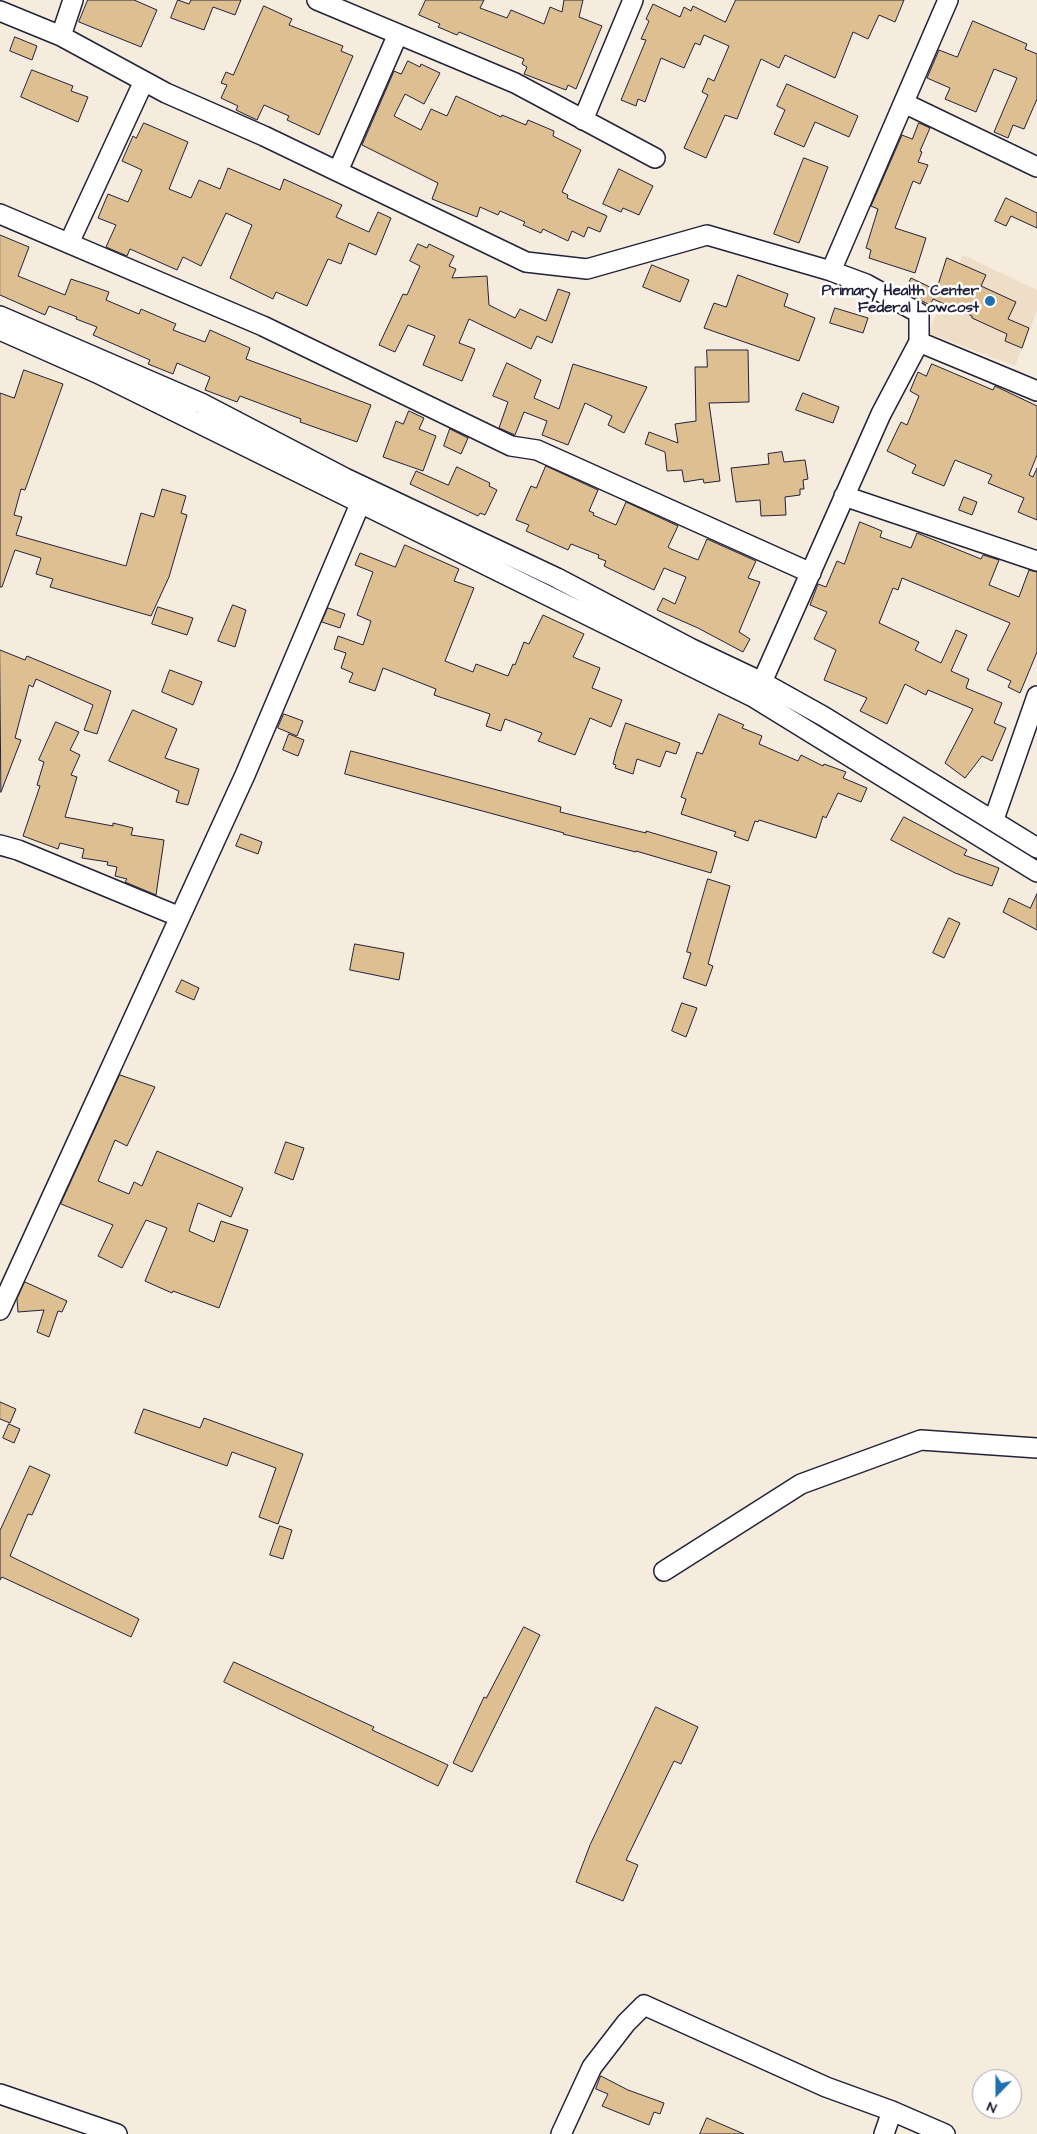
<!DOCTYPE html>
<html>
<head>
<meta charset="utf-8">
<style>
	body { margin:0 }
	#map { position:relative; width:1037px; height:2134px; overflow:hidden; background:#f5ecde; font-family:"Architects Daughter",sans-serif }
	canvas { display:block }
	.north { position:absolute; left:972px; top:2069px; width:50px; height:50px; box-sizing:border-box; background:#fff; border:1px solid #a7a7b1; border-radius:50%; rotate:202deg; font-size:14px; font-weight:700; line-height:20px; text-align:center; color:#22223b }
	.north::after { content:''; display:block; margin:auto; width:18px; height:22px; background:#1f6fb2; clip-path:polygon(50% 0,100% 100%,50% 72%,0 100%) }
</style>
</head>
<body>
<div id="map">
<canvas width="1037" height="2134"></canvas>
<div class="north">N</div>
</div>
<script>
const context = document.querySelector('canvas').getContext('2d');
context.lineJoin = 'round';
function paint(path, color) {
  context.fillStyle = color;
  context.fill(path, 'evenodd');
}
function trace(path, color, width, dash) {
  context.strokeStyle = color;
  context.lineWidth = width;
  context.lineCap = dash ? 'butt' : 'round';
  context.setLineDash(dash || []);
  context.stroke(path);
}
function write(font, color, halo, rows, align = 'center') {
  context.font = font + ' "Architects Daughter",sans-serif';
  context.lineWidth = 5;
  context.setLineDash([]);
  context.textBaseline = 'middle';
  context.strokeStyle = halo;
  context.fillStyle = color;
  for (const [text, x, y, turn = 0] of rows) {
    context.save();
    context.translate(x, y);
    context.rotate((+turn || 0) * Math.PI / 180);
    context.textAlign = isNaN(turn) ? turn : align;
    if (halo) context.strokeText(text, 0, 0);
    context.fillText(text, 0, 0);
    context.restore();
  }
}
const built = new Path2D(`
	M963,255L1037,290V311L1015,366L928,333Z`);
const building = new Path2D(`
	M88,0H134L157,10L141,47L79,22Z
	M178,0L189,4L191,0H241L235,15L213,7L204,30L171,18Z
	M426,0H484L480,8L507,18L511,10L544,24L550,7L562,12L564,0H583L579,17L602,26L576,89L568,85L566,90L524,74L527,67L522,64L524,59L459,32L457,35L438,27L440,24L419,15Z
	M736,0H904L895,22L879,15L868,39L853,32L835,78L785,55L779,68L761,59L737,119L725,115L706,158L684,148L708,95L702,92L708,78L714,81L729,46L704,35L700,45L695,43L684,68L661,58L645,102L638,99L636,106L621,100L646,40L641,39L649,21L646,19L653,4L680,17L684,7L691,11L693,6L725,22Z
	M264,6L292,19L289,25L343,46L341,51L353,56L319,135L287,120L289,116L264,105L257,120L236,110L238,106L221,98L227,85L221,83L226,72L233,75Z
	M973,21L1027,44L1025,49L1037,54V99L1024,129L1013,125L1008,138L994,132L1017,78L994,69L976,112L945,99L950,88L927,78L939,50L957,57Z
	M15,37L37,46L32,60L10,51Z
	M408,61L420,67L421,64L440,73L424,104L405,94L394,116L421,130L431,109L447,116L456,96L501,117L502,115L526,125L528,120L554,131L553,136L581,150L562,192L568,195L567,198L607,216L600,232L588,227L584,237L572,231L568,241L543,229L541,233L523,225L525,222L500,211L498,215L480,207L477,217L432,199L438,183L362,145L394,71L401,74Z
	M32,70L73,86L71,91L88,97L78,122L21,97Z
	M787,84L858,116L849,137L815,122L804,147L774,134L785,110L777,106Z
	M144,123L188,142L169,189L191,198L199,180L220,189L228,168L280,190L284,179L342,205L336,217L369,232L378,212L391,218L376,255L349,243L341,264L328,259L307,306L276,292L273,299L230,278L252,225L226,213L201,266L183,257L177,270L130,249L127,256L106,247L116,225L98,218L108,194L128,202L142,170L122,161L133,136L136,138Z
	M919,123L930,128L920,151L922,152L918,162L928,165L920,184L913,181L895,228L926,238L915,273L869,258L871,250L866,248L878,209L871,206L902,135L912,139Z
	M804,158L828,167L799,243L774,234Z
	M619,169L653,186L639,215L623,208L621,212L603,204Z
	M1006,198L1037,213V228L1011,216L1006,226L995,221Z
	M0,235L29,247L18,276L65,295L71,279L89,285L109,292L106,300L139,314L141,309L176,324L173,330L205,342L210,330L250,348L246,359L371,405L357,442L300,422L301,419L240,396L237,402L205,390L210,377L177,363L173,374L148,364L150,360L93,335L97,327L76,319L77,317L49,306L45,315L0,295Z
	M418,244L427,248L429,244L454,256L449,266L456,269L452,278L487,276L489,305L515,318L520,309L546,321L558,289L570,293L552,343L537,336L531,349L469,319L459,343L475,349L462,381L423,365L435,336L408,325L395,352L379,345L403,294L407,295L420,266L410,261Z
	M947,258L986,275L981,286L1016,302L1008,319L1029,328L1022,348L1005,341L1007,334L972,318V316L933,299L930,305L904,292L911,278L936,290Z
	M652,265L689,280L680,302L643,287Z
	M738,275L788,294L784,306L815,318L799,361L704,328L714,303L726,307Z
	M835,308L868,318L863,333L830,323Z
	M707,350H748L749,402L709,403L720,481L704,483L703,479L684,482L682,470L667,471L665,452L645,444L649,432L678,443L675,424L696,421L695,367H707Z
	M507,363L541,380L534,398L559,409L573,364L647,387L624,433L608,425L612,416L585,403L568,445L542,435L547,421L524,412L515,435L499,428L508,402L493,396Z
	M932,364L993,390L995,386L1037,406V455L1029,475L1033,477L1037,468V520L1018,512L1024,498L988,483L992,475L955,460L944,486L912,473L916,465L887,451L901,422L907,425L919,396L910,391L918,372L926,376Z
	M24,370L63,384L25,490L21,489L14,515L22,517L16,535L126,566L141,513L154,517L162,489L186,496L181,513L187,515L169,577L151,616L50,587L53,579L36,574L41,558L15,550L2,587H0V393L14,398Z
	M803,393L839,407L833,423L796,410Z
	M409,411L424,418L419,429L436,436L423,471L383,457L396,421L403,424Z
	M450,429L468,438L461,454L444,446Z
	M782,452L784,462L805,460L808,479L803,480L804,489H800V495L785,497L786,515L761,516L760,500L736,502L731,468L769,464L768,454Z
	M546,466L598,490L589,511L594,513L593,515L616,525L626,502L678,526L668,547L671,549L698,560L707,539L756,561L748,578L760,582L739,632L750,639L743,652L698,628L657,610L663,598L675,604L686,577L664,568L654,590L604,566L606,561L598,558L599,555L571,544L568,550L526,531L529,525L516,520L531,486L536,488Z
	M457,467L490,483L489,486L497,490L485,515L480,513L478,516L410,484L416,471L448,485Z
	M964,497L977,502L972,515L959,510Z
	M860,522L882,531L880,537L911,548L917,533L981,559L983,555L999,560L989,585L1019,597L1029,570L1037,572V652L1020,693L1008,687L1011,681L987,670L1010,623L902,578L898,590L893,588L879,623L919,642L915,650L941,663L956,630L967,635L951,671L969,679L966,688L1002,703L994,723L1006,728L992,761L982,756L965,778L945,763L973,709L928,690L926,695L905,684L887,724L860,711L867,698L824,680L836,650L814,639L827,612L810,605L818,584L826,587L837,561L844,564Z
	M405,545L459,569L454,581L474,588L445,661L473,672L476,664L508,676L513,664L515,665L524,642L529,644L543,615L584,634L573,657L600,668L592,688L622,700L611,727L590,718L575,755L538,741L542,733L505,719L501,731L486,726L490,714L434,695L436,689L383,668L375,691L349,682L353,673L341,668L346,653L334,649L338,636L363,645L371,621L357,615L373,572L355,565L360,553L395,567Z
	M233,605L246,610L235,647L218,641Z
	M158,607L193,618L187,635L152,624Z
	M328,608L345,614L340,628L322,622Z
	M0,650L25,660L27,656L111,691L97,734L84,730L93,705L36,679L33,687L29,685L15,738L21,740L1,792Z
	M170,670L202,682L193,705L162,692Z
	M133,710L177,729L165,758L199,769L188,805L176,802L179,791L109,761Z
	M284,714L303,721L297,736L278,728Z
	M719,714L744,725L742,728L762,736L759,744L798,761L801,755L823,766L824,764L846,772L843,778L867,788L861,802L838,793L826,818L823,816L816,838L759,820L758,822L755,821L748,841L734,836L736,832L681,814L686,799L681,797L697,752L702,754Z
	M56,722L79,732L70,750L80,755L71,775L77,777L65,817L113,826V823L133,828L131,835L164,840L156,895L125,882L127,879L115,876L117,867L107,865L108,862L82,858L84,849L60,843L58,849L23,836L40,786L37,785L44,762L39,760Z
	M626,723L680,743L676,754L666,751L660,767L637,759L633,774L615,768L616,765L613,764L616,752Z
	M289,734L304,740L298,756L283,750Z
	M351,751L561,807L560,812L646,833V831L717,852L711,873L636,851V852L563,834L564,833L345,774Z
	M904,817L967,850L964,855L999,868L992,886L955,873L891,840Z
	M241,834L262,842L258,854L236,846Z
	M708,879L730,886L708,964L713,966L706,986L683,978L691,953L687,952Z
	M1037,894V930L1003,912L1009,898L1030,908Z
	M949,918L960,923L944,958L933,953Z
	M355,944L404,953L399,980L350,970Z
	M182,980L199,988L194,1000L176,992Z
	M682,1003L697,1008L686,1037L672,1031Z
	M120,1075L155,1087L127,1146L115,1140L98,1181L129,1194L134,1182L142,1186L157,1151L243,1188L231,1217L198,1203L189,1231L214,1242L221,1221L248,1230L219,1308L173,1291L172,1293L145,1281L167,1228L146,1220L122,1268L98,1256L113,1225L61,1204Z
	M286,1142L304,1148L293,1180L275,1173Z
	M25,1282L67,1301L62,1312L58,1311L49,1337L37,1332L44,1310L18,1312L17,1299Z
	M0,1402L16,1409L10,1423L0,1419Z
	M144,1409L200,1428L204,1418L303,1454L278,1524L259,1517L276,1468L232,1452L227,1466L135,1433Z
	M9,1424L20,1429L14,1443L3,1438Z
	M30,1466L50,1475L32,1515L28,1514L10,1556L139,1619L131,1637L2,1577L0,1580V1531Z
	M280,1526L292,1530L283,1559L270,1555Z
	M524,1627L540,1635L472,1772L453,1763L484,1697L486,1698Z
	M234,1662L374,1727L372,1730L448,1765L438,1786L224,1682Z
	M656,1707L698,1727L681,1764L674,1761L626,1860L638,1865L623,1901L576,1882L590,1845Z
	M601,2076L628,2090L664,2103L660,2114L654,2112L649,2125L602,2106L608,2094L596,2089Z
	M707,2118L744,2134H700Z`);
const minor = new Path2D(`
	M317,0L515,83L655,158
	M0,11L61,36L166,93L264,136L526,262L587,269L707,235L831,271L866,284L919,313V342L881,414L762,682
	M61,36L73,0
	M904,103L1037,167
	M583,120L633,0
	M338,171L398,34
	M0,214L263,326L511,446L537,450L811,573
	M69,243L144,81
	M831,271L948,0
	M0,316L201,403L345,478L557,578L690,648L762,682L823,716L1037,848
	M0,330L97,373L753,697L1037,872
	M919,342L1037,391
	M844,496L1037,561
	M994,819L1037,696
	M0,845L18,850L180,917
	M0,1310L245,775L360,504
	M664,1571L801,1484L921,1440L1037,1448
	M0,2094L117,2134
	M561,2134L592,2067L626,2023L644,2005L826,2087L892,2111L945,2134
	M884,2134L892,2111`);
const markers = [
	[990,301,6,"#1f6fb2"]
];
const poiNames = [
	["Primary Health Center",979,292],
	["Federal Lowcost",979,309]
];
paint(built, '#eedec7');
paint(building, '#debf91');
trace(building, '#22223b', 1);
trace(minor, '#22223b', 22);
trace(minor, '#fff', 19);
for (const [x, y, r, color] of markers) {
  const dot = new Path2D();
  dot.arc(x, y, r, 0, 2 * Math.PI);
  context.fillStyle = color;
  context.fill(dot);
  trace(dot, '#fff', 2);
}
write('bold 15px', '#22223b', '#fff', poiNames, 'right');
</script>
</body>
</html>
